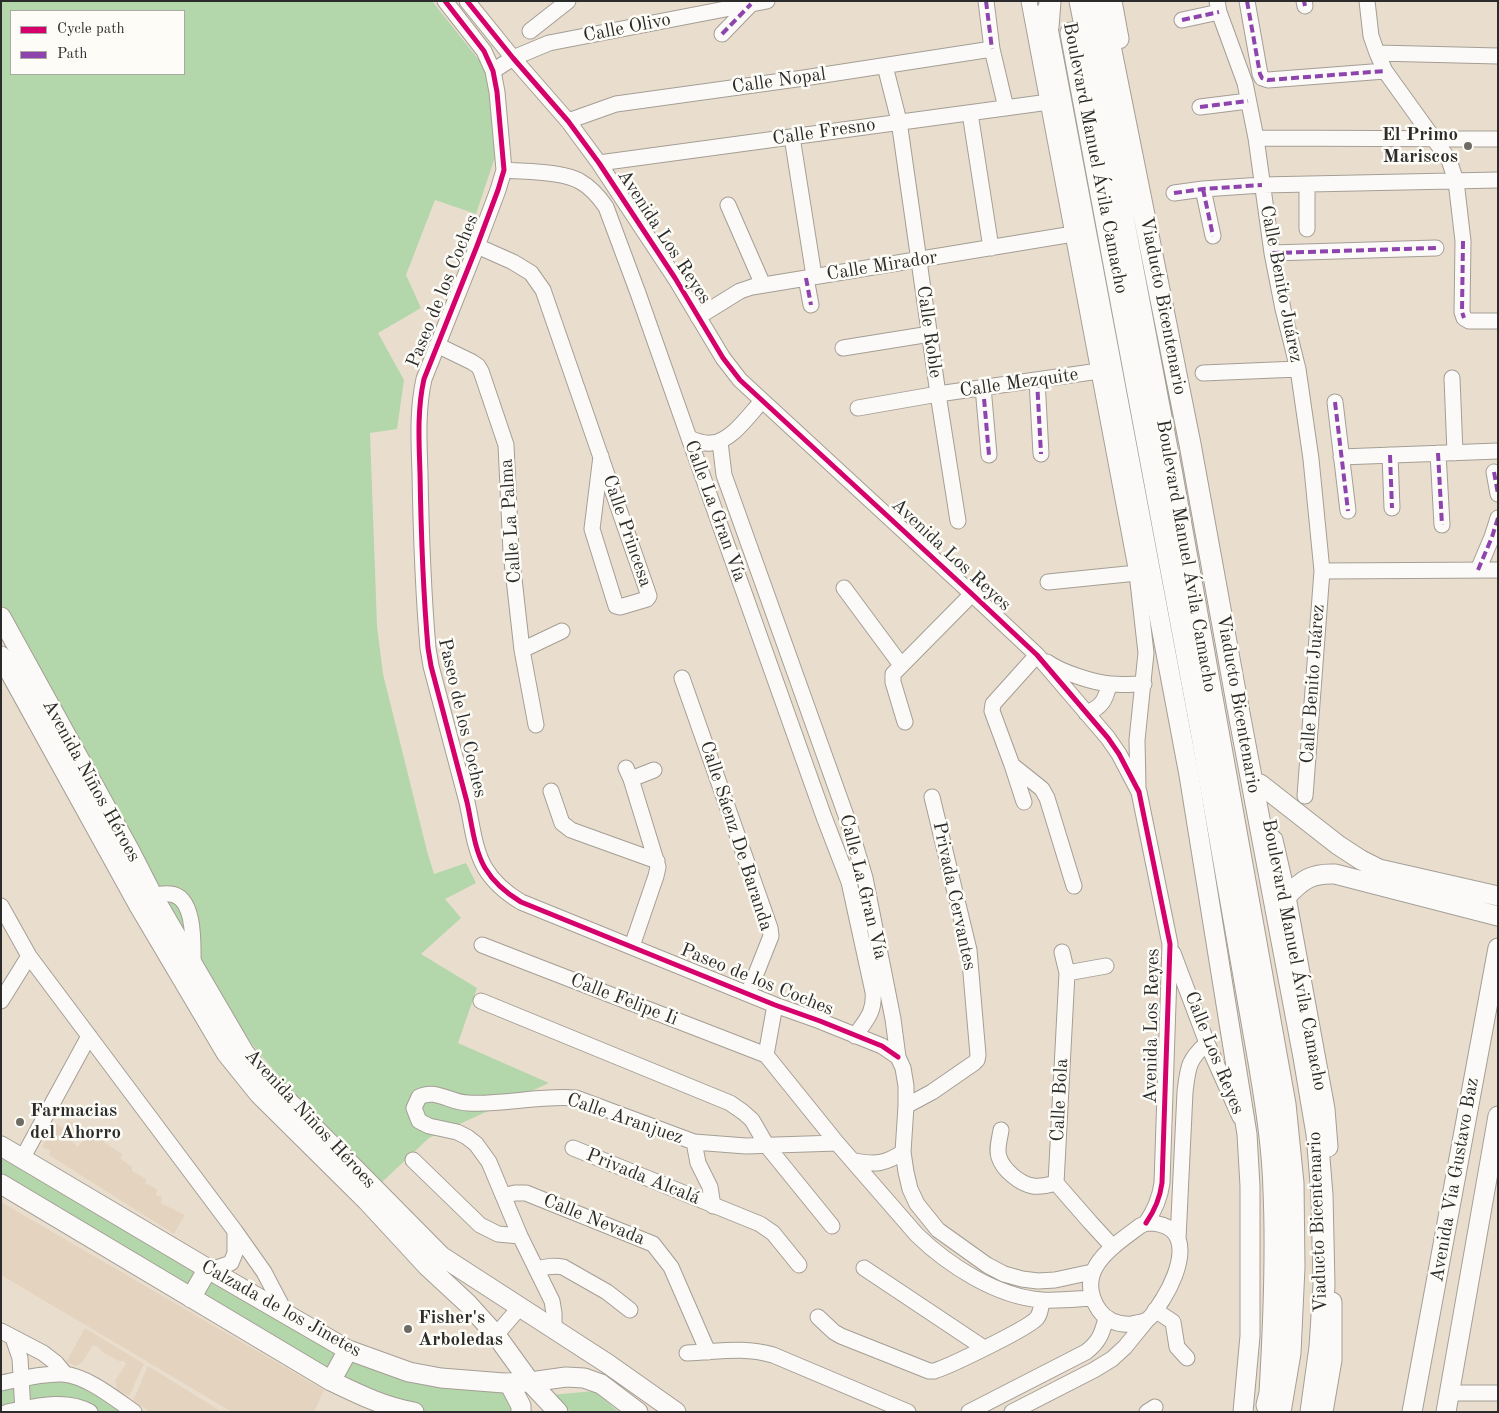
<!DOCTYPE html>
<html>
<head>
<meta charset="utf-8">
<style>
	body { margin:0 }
	#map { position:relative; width:1499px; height:1413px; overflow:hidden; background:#e9dece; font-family:"Old Standard TT",serif }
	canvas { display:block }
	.frame { position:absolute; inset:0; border:2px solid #2b2b2b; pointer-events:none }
	.legend { position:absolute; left:10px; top:10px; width:175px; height:65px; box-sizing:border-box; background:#fdfcf7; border:1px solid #a9a8a5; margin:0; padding:6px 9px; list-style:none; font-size:15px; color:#2b2b2b }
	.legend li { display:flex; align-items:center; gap:10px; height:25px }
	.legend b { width:25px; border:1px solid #a9a8a5 }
</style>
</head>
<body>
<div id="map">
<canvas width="1499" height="1413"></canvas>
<div class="frame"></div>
<ul class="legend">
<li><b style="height:6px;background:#d6006c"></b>Cycle path</li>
<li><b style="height:6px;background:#8e44ad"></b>Path</li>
</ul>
</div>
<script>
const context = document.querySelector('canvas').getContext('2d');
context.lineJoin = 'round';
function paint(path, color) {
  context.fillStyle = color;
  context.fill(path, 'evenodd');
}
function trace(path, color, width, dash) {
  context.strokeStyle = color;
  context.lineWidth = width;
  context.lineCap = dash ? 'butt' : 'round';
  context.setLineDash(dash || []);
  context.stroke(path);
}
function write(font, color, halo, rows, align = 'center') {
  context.font = font + ' "Old Standard TT",serif';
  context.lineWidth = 5;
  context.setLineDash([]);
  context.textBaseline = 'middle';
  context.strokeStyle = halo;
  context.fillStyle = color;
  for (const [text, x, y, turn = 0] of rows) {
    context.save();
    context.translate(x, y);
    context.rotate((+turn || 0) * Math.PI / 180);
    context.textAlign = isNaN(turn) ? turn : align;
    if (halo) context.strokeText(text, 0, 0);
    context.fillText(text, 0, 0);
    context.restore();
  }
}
const built = new Path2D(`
	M67,1120L79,1126L70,1140L78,1147L88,1133L103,1140L105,1143L122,1154L121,1159L132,1167V1171L146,1179L145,1183L157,1189L156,1195L162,1197L161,1203L185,1215L174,1234L49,1155L50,1150L42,1147L55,1123L63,1128Z
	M1,1202L324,1390L314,1412H232L1,1275Z
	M85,1328L144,1364L129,1396L117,1390L115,1381L126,1364L124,1361H119L102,1352L98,1347L93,1345L82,1363L76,1366L66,1362Z
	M148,1366L222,1412H151L133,1401Z`);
const green = new Path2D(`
	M1,1H432L479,60L487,74L495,157L476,214L435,200L406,275L421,308L378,333L404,380L397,429L370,433L377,626L383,674L427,851L434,874L466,863L476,883L445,899L461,918L421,954L477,988L458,1043L549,1083L429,1138L382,1182L281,1079L251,1043L194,956L1,604ZM11,11H184V74H11Z
	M1,1149L346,1352L499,1385L520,1412H419L331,1380L1,1183Z
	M65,1375L132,1412H1V1384Z
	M594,1391L619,1412H571L551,1395Z`);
const minor = new Path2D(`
	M445,1L484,51L493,71L497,92L504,170L498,190L477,246L424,379C417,410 419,442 420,473C421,532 423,590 428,648L431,666C443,711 455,757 467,802C472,824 474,849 485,868C494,883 506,893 521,902L775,1005L820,1021L882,1046L898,1057
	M467,1L513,58L568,121L599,163L675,278L723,358L740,380L972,594L1037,655L1108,738L1119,754L1139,792L1170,944L1162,1183C1160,1198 1155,1210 1146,1223
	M986,1L992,49L1006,108
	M1029,1L1137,573L1146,653L1137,740L1138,788
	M1217,1L1219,12L1245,83L1256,138L1272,253L1283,309L1298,369L1311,459L1322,571L1305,796
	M1247,1L1260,74L1262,78L1268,80L1385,71
	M1304,1L1305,6
	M1367,1L1371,36L1377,53L1385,71L1449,160L1456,181L1463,241L1462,312L1464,318L1469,321H1498
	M1182,20L1219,12
	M530,31L568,1
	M722,34L751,4L750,3
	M1377,53L1498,56
	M885,66L899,121L938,394L958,521
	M493,71L513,58L549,43L767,1
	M1200,107L1248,101
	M970,113L991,248
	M568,121L616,104L804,78L992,49
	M792,137L814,276
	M1256,138L1498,139
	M599,163L1049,102
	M504,170C525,172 564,171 581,182C592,188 599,197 606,207L638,293L689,438L824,817L849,882L873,992C875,1012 866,1020 855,1036
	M1203,189L1213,236
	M1174,193L1203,189L1262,185L1498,180
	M728,205L763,285
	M1307,229V185
	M477,246L513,262L531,273L543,290L649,596L647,599L620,607L616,606L592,529L601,456
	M1272,253L1436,248
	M806,278L811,305
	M698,317L740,291L752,287L1073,234
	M437,345L472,362L478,366L481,371L506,445L511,552L522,650L536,725
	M843,348L930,334
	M1203,373L1298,369
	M1452,378L1455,453
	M1037,380L1041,454
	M983,387L989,455
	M1335,402L1348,511
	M858,408L938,394L1099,371
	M689,438C696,441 703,444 711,443C731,442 749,415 762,401
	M720,442L724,475L849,824L865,878L893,1019L898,1057L903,1068L906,1086V1106L903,1152L906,1172L910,1189L917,1204L938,1230L987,1265L1004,1274L1022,1279L1038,1281L1055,1280L1092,1272
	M1438,453L1442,525
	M1390,455L1392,508
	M1341,457L1498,451
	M1494,472L1498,494
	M1478,570L1492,537L1498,518
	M1322,571L1498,570
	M1048,582L1137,573
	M844,588L901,665
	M522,650L562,631
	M1047,662C1061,672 1094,683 1111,684C1122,685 1133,684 1144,684
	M682,678L770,928L771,936L748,994
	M1086,713C1101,708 1106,700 1109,684
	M905,722L893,682V674L972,594
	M1012,765L1042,789L1047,798L1074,886
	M626,768L631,779L658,867L656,876L632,946
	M631,779L654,770
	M551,791L562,823L571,830L657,861
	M1024,802L1012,765L992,711L993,704L1037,655
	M145,902C153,896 159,893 170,894C196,896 193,946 193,965
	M1,906L29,956L235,1231L264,1272L286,1314
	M482,945L766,1055L837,1143L917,1235C948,1265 997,1297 1042,1300C1058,1301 1076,1299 1092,1298
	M1062,952L1067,973L1056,1183L1090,1222L1113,1247
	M1173,953L1207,1043L1240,1117
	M1067,973L1106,966
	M1,1001L29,956
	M481,1001L730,1103L743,1112L752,1120L767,1146L832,1226
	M766,1055L775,1005
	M906,1106L932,1092L974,1063L977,1060L978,1055L969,950L932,797
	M1001,1130C1000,1138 996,1149 999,1157C1003,1170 1020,1184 1033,1186C1041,1187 1049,1185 1056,1183
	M694,1142L698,1163L710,1187L713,1206
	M573,1148L760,1224L773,1233L799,1265
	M22,1159L89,1036
	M413,1160L480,1225L498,1234L520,1236
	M854,1161C876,1165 885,1164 903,1152
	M503,1196L515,1193H526L653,1244L671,1267L708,1352
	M1146,1223C1197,1222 1180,1272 1163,1299C1158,1306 1154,1315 1147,1320C1143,1322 1136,1323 1132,1324C1119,1325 1107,1321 1099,1310C1073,1271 1112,1247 1140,1226Z
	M1178,1239L1185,1092C1188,1067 1188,1060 1207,1043
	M864,1268L984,1348
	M536,1269C546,1267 553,1265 563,1267L607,1292L630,1310
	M210,1270L231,1263L235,1253V1231
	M1155,1310L1173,1322L1177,1347L1187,1358
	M818,1317L834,1332L841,1336L929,1371H934C948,1367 1029,1328 1037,1318C1041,1313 1041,1306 1042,1300
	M554,1329V1313L552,1301L520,1236L489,1162L476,1144L467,1137L457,1132L429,1126L419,1121L414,1108L419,1097C436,1088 450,1103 468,1103C504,1105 540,1095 576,1098L694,1142L746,1146L837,1143
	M1,1331L43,1353L56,1363L65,1374
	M496,1335L520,1307
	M13,1338L20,1358L23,1412
	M687,1353C717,1352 743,1346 773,1355L908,1412
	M1,1383C21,1379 43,1373 63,1374C87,1376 114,1398 134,1412
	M1449,1393H1498
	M7,1412C34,1407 65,1398 90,1412
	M969,1412L1086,1352C1099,1342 1102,1334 1106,1318
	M1012,1412L1094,1370L1112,1359L1125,1347L1147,1320
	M1147,1412L1155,1407`);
const major = new Path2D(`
	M1112,1L1119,39
	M1045,12L1189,775L1247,1134L1250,1186V1336L1243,1412
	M1,617L130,851L153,896L244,1052L262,1075L441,1256L608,1364L676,1412
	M1,656L139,906L226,1053L259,1094L367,1201L427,1266L468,1304L496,1335L530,1382L558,1412
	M1260,784L1338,845L1361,860L1379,869L1498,896
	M1273,840L1286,897L1325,1109L1328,1147
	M1286,897C1302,880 1311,873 1335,874L1498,916
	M1,1146L210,1270L348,1350L409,1372L441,1378L504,1383L530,1382L566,1377L584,1378L601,1384L638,1412
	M1,1184L331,1381C358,1394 384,1407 414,1412
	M191,1298L203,1277L210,1270
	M331,1381L348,1350
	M509,1383L521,1406V1412
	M1323,1412L1332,1360V1302
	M1412,1412L1498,948
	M1446,1412L1498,1116`);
const highway = new Path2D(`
	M1080,1L1111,154L1172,475L1285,1104L1293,1183L1294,1267L1290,1353L1280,1412
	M1101,1L1190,444L1238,708L1304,1057L1317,1134L1322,1195L1324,1285L1320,1347L1311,1412
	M1048,27L1050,1
	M1071,33L1201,730L1259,1062C1266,1104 1273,1148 1274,1191C1277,1258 1274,1325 1270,1393L1267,1405`);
const quiet = new Path2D(`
	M986,1L992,49
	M1247,1L1260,74L1262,78L1268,80L1385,71
	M1304,1L1305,6
	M1182,20L1219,12
	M722,34L751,4
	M1200,107L1248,101
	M1203,189L1213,236
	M1174,193L1203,189L1262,185
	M1463,241L1462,312L1464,318
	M1272,253L1436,248
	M806,278L811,305
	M1037,380L1041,454
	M983,387L989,455
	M1335,402L1348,511
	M1438,453L1442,525
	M1390,455L1392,508
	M1494,472L1498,494
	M1478,570L1492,537L1498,518`);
const cycleway = new Path2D(`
	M445,1L484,51L493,71L497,92L504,170L498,190L477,246L424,379C417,410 419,442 420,473C421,532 423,590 428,648L431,666C443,711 455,757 467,802C472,824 474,849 485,868C494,883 506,893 521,902L775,1005L820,1021L882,1046L898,1057
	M467,1L513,58L568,121L599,163L675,278L723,358L740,380L972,594L1037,655L1108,738L1119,754L1139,792L1170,944L1162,1183C1160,1198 1155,1210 1146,1223`);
const markers = [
	[1468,146,5,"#6e6a64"],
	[20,1122,5,"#6e6a64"],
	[408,1329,5,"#6e6a64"]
];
const streetNames = [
	["Calle Olivo",627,28,-11],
	["Calle Nopal",779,81,-8],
	["Calle Fresno",824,132,-8],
	["Boulevard Manuel Ávila Camacho",1095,158,79],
	["Avenida Los Reyes",664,237,57],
	["Calle Mirador",882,266,-9],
	["Calle Benito Juárez",1281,284,79],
	["Paseo de los Coches",443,291,-68],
	["Viaducto Bicentenario",1163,306,79],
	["Calle Roble",929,332,82],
	["Calle Mezquite",1019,383,-8],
	["Calle La Gran Vía",715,511,70],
	["Calle La Palma",511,521,-94],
	["Calle Princesa",627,531,71],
	["Avenida Los Reyes",951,555,43],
	["Boulevard Manuel Ávila Camacho",1186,556,80],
	["Calle Benito Juárez",1313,684,-86],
	["Viaducto Bicentenario",1238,704,80],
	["Paseo de los Coches",462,718,77],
	["Avenida Niños Héroes",91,781,61],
	["Calle Sáenz De Baranda",736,836,72],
	["Calle La Gran Vía",863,887,76],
	["Privada Cervantes",954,896,78],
	["Boulevard Manuel Ávila Camacho",1294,955,79],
	["Paseo de los Coches",757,980,22],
	["Calle Felipe Ii",624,1000,21],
	["Avenida Los Reyes",1152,1026,-89],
	["Calle Los Reyes",1214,1053,68],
	["Calle Bola",1060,1100,-87],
	["Avenida Niños Héroes",310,1119,47],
	["Calle Aranjuez",625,1119,19],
	["Privada Alcalá",643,1177,22],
	["Avenida Via Gustavo Baz",1455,1180,-80],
	["Calle Nevada",594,1220,22],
	["Viaducto Bicentenario",1318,1222,-92],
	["Calzada de los Jinetes",281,1309,29]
];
const poiNames = [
	["El Primo",1458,135,"right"],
	["Mariscos",1458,157,"right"],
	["Farmacias",30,1111],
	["del Ahorro",30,1133],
	["Fisher's",418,1318],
	["Arboledas",418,1340]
];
paint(built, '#e4d3be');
paint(green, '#b3d6aa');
trace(minor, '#a49e95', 17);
trace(major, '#a49e95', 21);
trace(highway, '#a49e95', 23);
trace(minor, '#fcfaf8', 15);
trace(major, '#fcfaf8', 19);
trace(highway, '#fcfaf8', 21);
trace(quiet, '#8e44ad', 4, [8, 4]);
trace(cycleway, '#d6006c', 5);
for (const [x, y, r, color] of markers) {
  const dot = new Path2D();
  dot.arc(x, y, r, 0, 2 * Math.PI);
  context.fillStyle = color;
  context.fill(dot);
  trace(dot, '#fdfcf7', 2);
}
write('19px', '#2b2b2b', '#fdfcf7', streetNames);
write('bold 19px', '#2b2b2b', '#fdfcf7', poiNames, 'left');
</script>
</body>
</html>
